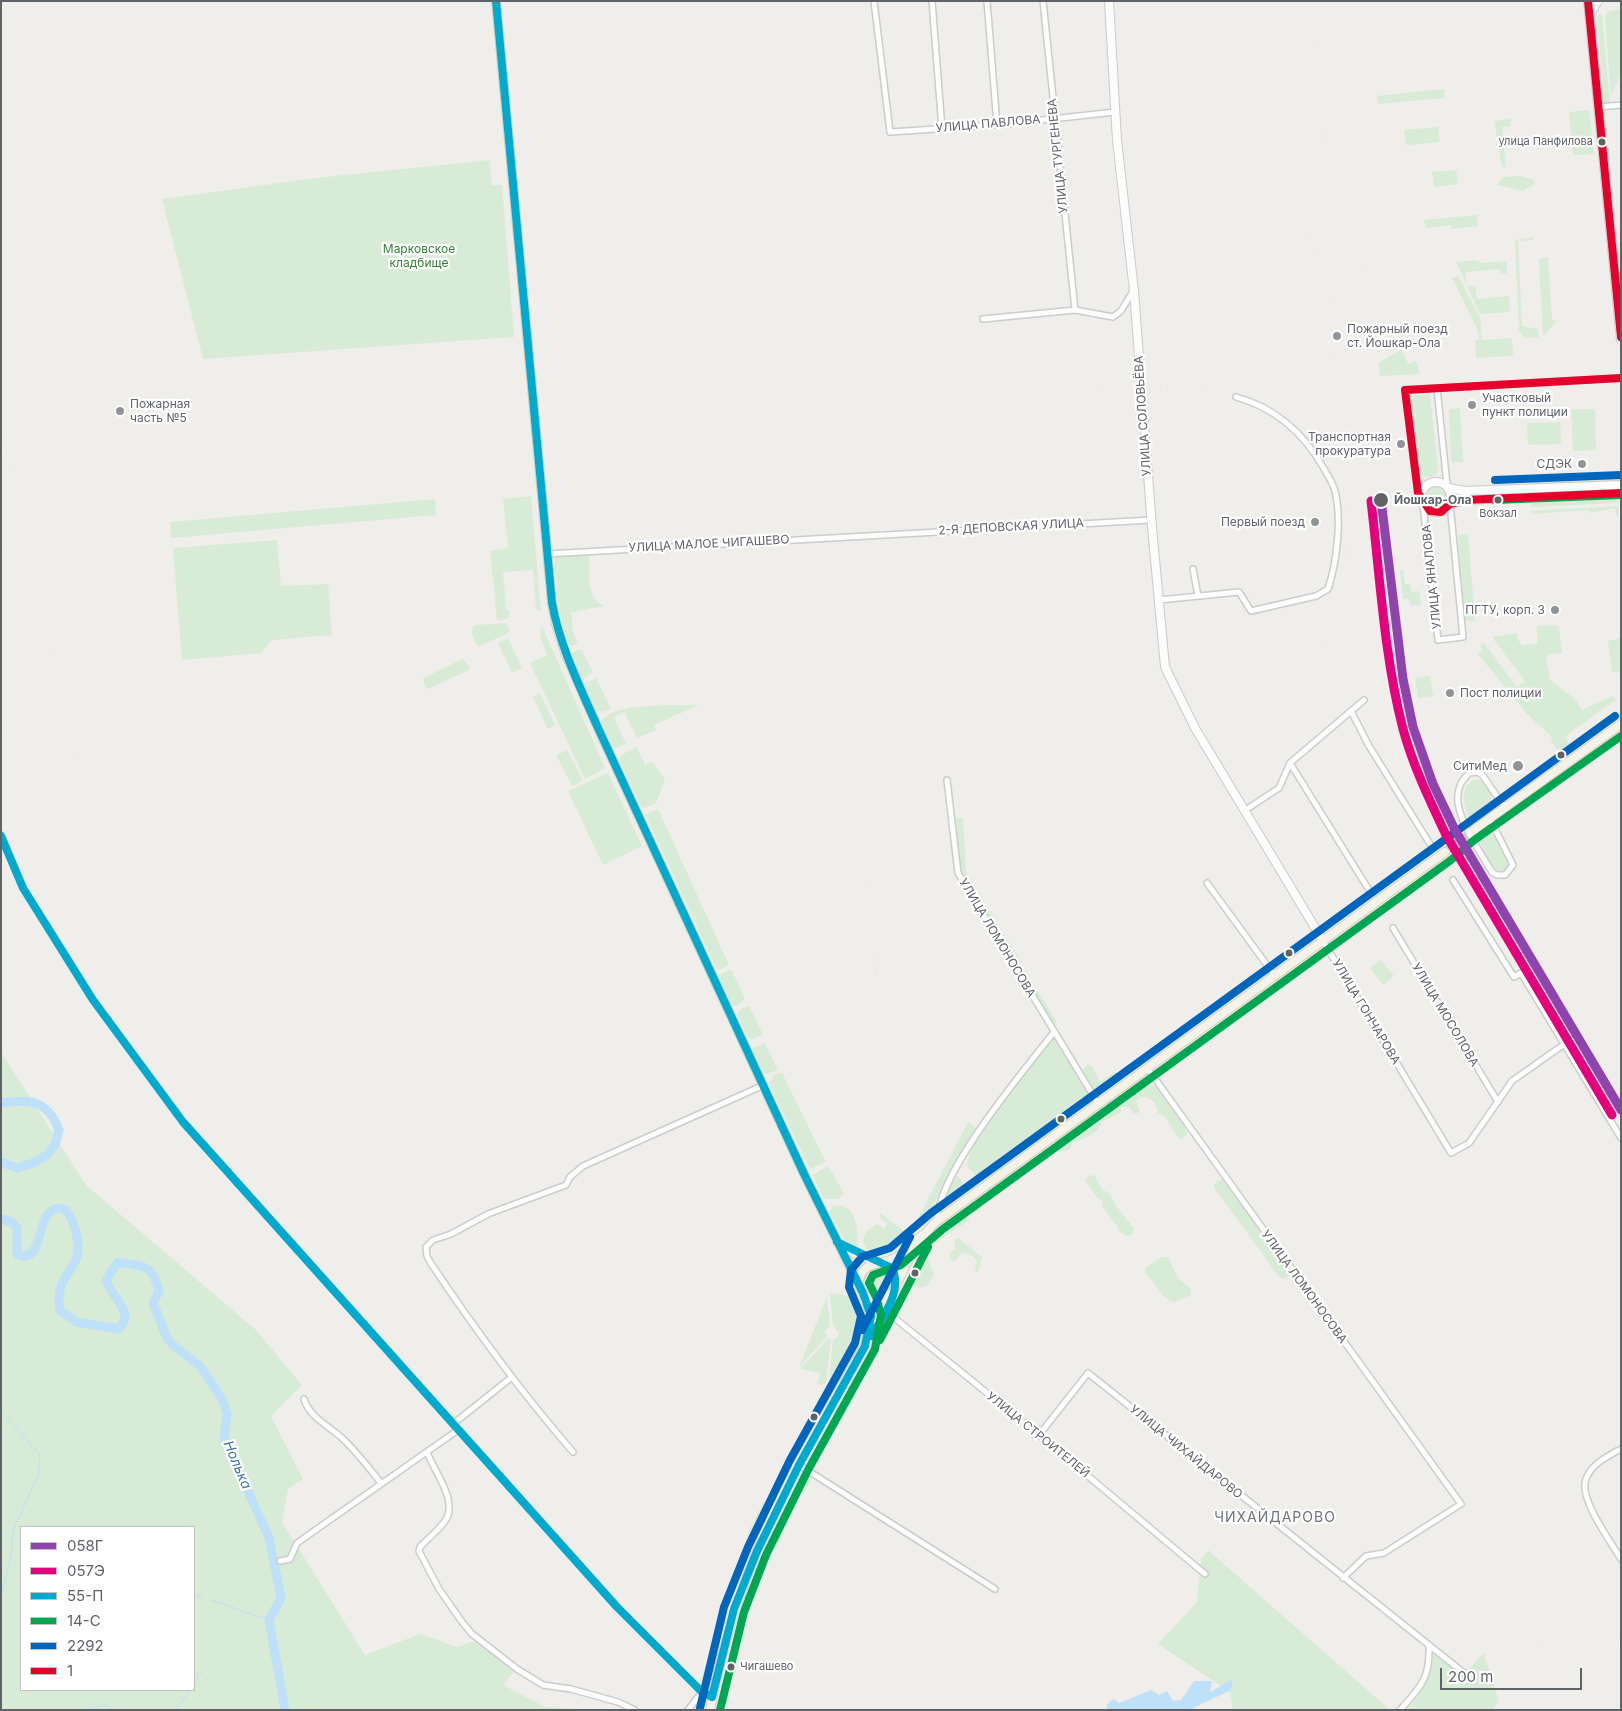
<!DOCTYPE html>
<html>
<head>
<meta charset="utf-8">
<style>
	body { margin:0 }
	#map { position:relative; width:1622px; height:1711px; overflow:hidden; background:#efeeea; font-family:Inter,sans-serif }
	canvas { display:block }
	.frame { position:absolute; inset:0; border:2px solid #5f6368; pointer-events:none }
	.legend { position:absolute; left:20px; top:1526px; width:175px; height:165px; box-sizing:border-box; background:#fff; border:1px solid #bfc1c3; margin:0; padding:6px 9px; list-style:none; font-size:15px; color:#5f6368 }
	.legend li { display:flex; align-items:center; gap:10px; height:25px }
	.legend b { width:25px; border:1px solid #bfc1c3 }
	.scale { position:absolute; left:1440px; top:1668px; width:142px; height:22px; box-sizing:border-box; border:2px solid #5f6368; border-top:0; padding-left:6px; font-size:15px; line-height:18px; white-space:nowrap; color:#5f6368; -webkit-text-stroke:4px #fff; paint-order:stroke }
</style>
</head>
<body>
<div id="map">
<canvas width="1622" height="1711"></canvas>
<div class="frame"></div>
<ul class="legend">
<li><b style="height:6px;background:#8e44ad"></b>058Г</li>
<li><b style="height:6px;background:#e5007d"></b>057Э</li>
<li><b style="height:6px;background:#00a9ce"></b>55-П</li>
<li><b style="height:6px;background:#00a651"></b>14-С</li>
<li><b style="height:6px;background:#0065bd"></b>2292</li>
<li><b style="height:6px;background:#e4002b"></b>1</li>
</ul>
<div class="scale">200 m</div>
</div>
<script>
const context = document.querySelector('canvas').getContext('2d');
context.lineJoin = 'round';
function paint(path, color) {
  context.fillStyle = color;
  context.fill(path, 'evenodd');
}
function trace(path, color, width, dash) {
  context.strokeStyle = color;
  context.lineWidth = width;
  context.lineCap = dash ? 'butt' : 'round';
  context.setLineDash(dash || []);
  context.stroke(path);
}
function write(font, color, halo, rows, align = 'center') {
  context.font = font + ' Inter,sans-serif';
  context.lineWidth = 4.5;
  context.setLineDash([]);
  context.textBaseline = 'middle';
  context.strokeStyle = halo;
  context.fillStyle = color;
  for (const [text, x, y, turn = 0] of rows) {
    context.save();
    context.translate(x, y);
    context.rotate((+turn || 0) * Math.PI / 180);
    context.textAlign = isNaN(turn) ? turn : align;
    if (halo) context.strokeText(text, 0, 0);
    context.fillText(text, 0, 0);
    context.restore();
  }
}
const green = new Path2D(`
	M1621,9V74L1611,96L1605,20L1607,12Z
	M1602,14L1610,103L1604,102L1597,15Z
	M1444,89L1445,98L1378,104L1377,96Z
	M1589,110L1594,154L1573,155L1569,112Z
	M1511,119L1510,126L1502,127L1506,167H1502L1494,121Z
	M1438,127L1440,142L1406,145L1404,130Z
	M490,160L492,185H502L514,337L203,359L162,199L316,178Z
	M1456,170L1458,184L1434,187L1432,172Z
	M1520,176L1533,179L1535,184L1523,191L1497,185L1503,177Z
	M1477,215L1478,226L1451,229V225L1427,228L1423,220Z
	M1535,237L1533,240L1518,241L1522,326L1538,329L1539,337L1525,338L1519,331L1515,240Z
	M1548,257L1552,320L1557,321L1543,336L1539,263L1540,258Z
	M1476,260L1482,263L1507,261V273L1501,274L1500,269L1465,272L1467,286H1475L1477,299L1509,296L1510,312L1480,314L1456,262Z
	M1458,276L1480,317L1482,340L1512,338L1513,356L1476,358L1475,340H1479L1478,331L1452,278Z
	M1402,349L1408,364L1416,361L1420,374L1380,376L1378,363Z
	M1430,394L1438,471L1434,477L1419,476L1410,396Z
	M1460,408L1463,462H1451L1449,409Z
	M1571,409H1595L1596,450L1573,451Z
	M1560,422L1561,444L1528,445L1527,423Z
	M1615,475V482L1530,485V477Z
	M1425 497a11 11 0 1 1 22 0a11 11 0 1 1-22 0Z
	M531,496L541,612L536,608L533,570L503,572L506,610H509L510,617L502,621L497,619L490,551L508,548L503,499Z
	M1617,496V503L1531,507V500Z
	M435,499L436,515L171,538L170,522Z
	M1618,506V517H1616L1615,508L1590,513L1589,510L1532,514L1531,511Z
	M1468,534L1475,621H1464L1458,535Z
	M277,540L281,586L328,584L332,635L272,640L261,653L182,660L173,548Z
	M585,554L589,557C590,574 586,599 604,606L571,612L573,632L578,644L571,646L565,641L561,630L554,556Z
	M1400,570H1403L1405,584H1410L1412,592L1419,591L1421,605L1411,606L1409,599H1403Z
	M507,623L510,630L508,633L480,646L476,644L471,631L475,625Z
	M541,624L605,768L585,779L530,663L547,655L540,636Z
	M1556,625L1559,628L1562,653L1549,654L1546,658L1550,680L1574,698L1582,710L1612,696L1616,700L1569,733L1566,739L1572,748L1564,754L1561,750L1559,752L1551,740L1552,737L1527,714L1478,654L1483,650L1480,646L1484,643L1517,687L1525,681L1492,637L1517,633L1518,640L1522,645L1537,644V626Z
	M508,638L522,668L512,673L498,643Z
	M1621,638V672L1615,673L1612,671L1608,641Z
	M581,649L593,672L584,678L580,677L570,656L572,652Z
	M463,659L470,667L469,670L428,689L425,687L423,678Z
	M1430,676L1433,696L1418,698L1415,678Z
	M596,678L611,709L603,712L595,710L584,684Z
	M540,693L555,725L548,729L533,697Z
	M699,705L654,725L656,730L637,738L624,712L614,717L626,744L616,748L612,747L601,722C613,701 676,706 699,705Z
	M637,747L645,765L653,762L665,780L656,803L645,808L641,807L619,760L621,755Z
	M567,750L582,778V781L572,786L557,757V755Z
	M608,773L642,846L603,865L568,791Z
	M1473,780C1492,778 1493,797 1490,810L1471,824C1466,809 1457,791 1473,780Z
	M658,809L729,965L720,970L716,968L645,814Z
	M956,818H963L966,872L1022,963L1018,967L961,874Z
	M1485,831C1498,835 1510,854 1509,867L1504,871C1489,871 1484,848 1478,837Z
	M1381,960L1394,976L1383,985L1370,968Z
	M1023,967L1057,1022L1053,1025L1020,969Z
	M731,969L745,999L736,1006L731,1005L718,976Z
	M749,1006L763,1035L752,1039L747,1036L737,1015L741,1009Z
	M1050,1039H1054L1091,1097L1090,1104L1059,1122L1054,1130L991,1176L986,1178L975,1175L967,1166C970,1135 1029,1068 1050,1039Z
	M765,1043L778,1070L767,1074L762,1073L751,1049Z
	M1,1052L86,1185L256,1330L302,1385L271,1416L303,1479L288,1489L282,1522L365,1655L420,1634L458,1647L474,1641L514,1671L503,1685L545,1707L592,1710H1ZM21,1527H194V1690H21Z
	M1088,1064L1093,1067L1100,1082L1115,1072L1121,1076L1097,1094L1082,1071Z
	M782,1073L826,1162L810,1169L769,1084L775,1074Z
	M1146,1074L1145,1078L1151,1085L1158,1087C1164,1105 1185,1117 1187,1135L1181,1139C1170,1132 1171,1117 1158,1113L1155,1103L1149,1098L1140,1097L1136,1101L1140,1112L1134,1114L1129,1107H1121V1112L1102,1122C1098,1134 1081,1140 1072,1143L1070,1149L1059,1152L1055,1147V1141Z
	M968,1122L977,1129L937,1197L929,1217L910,1234Z
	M1047,1147L1051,1150L1044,1161L994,1197L980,1205L981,1210L975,1213L969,1205C976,1195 1011,1169 1024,1166L1027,1161Z
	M828,1166L844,1193L839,1199H824L813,1175Z
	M1094,1174L1102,1189L1110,1194L1116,1206L1134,1228L1132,1234L1127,1236L1119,1231L1118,1226C1111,1221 1107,1212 1102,1206L1103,1202C1098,1199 1087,1186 1085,1179Z
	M957,1175L969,1190L941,1210L944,1198Z
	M1223,1178L1285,1266L1289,1273L1288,1277L1283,1279C1272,1270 1268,1262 1261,1251C1256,1244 1252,1242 1249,1235L1214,1188V1184Z
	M839,1205C863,1211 854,1238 860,1251L846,1243L829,1212L832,1206Z
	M962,1206L967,1209L969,1220L929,1247C930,1226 947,1217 962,1206Z
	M879,1212L911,1236C900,1249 886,1260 868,1253L863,1241L866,1231L877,1224L884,1229L888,1224L881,1220Z
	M958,1238L982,1257L978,1272L975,1271L977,1261L973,1256L963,1252L954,1262L949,1257L950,1252L955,1249V1239Z
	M925,1253L934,1274C930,1287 920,1292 909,1283Z
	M1162,1257H1168L1178,1278L1190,1288L1191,1295L1174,1302C1159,1297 1156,1282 1145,1273L1146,1267Z
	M864 1281a14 14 0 1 1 28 0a14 14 0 1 1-28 0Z
	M833,1293C841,1294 856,1297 862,1304C881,1327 848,1371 829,1383L833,1340L838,1337L839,1333L833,1326L830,1295Z
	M827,1297L830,1326L825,1331L827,1337L799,1367Z
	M828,1339L831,1340L826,1383L821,1385L817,1383L820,1373L800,1369Z
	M804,1473L770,1549L766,1551L800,1475Z
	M806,1474L811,1477L807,1489L802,1491L776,1548H773Z
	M767,1501L770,1506L755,1538L749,1539L748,1533L763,1503Z
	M1208,1550L1390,1710H1233L1230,1692L1158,1644L1197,1602L1201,1559Z
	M1435,1647L1466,1672L1484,1653L1499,1702L1492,1710H1407C1425,1693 1432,1670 1435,1647Z`);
const water = new Path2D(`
	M1233,1679L1231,1690L1189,1710H1107V1704L1114,1699L1119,1703L1151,1690L1159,1695L1167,1691L1173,1701L1181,1700L1194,1681H1212L1210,1692Z`);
const stream = new Path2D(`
	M1,1411L40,1455L38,1476L13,1530L11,1558L1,1595
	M194,1595L203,1598
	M211,1600L269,1620
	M194,1684L202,1671
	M85,1710L105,1705L114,1710
	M176,1710L190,1690`);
const river = new Path2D(`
	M1,1103C31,1100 47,1099 59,1130L55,1145L47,1155L33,1163L17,1168L1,1162
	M1,1219L10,1221L17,1228V1254C41,1265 38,1225 48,1214C70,1192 77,1235 78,1247
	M78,1249C77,1273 54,1275 60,1310L76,1322L118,1329C137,1314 111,1297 106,1280L118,1262C144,1266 152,1264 159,1291L153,1303L167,1338L174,1346L201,1367L222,1399L227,1414L224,1438L269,1538L281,1598L269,1620L285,1710`);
const primaryTunnel = new Path2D(`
	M1445,852L1474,830`);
const street = new Path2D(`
	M874,1L890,132L997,125L1115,112
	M932,1L942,129
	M987,1L997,125
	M1043,1L1075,310
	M1599,107L1621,105
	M983,319L1075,310L1113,317L1121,311L1133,291
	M1437,388L1447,485
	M1405,390L1621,378
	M1423,505L1438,640L1463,637L1450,504
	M547,554L1151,520
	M1193,569L1198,596
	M1159,600L1239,592L1251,611L1316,596L1328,589C1337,561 1342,520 1335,491C1333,483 1327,474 1323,467C1303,432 1276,408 1236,397
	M1351,711L1369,746L1430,844
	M1290,763L1369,890
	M947,780L958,873L1099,1105
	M1244,811L1279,788L1290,763L1364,700
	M1490,819L1513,865L1505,875H1497L1492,872C1480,851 1449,810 1460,786C1461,781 1466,777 1469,773L1478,772L1483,776L1505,808
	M1,835L23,888L93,1000L183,1122L617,1607L702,1692L712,1697
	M1453,880L1514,977L1521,973L1621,1138
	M1207,883L1275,976
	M1393,928L1498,1102
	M1323,941L1451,1153L1469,1143L1512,1081L1563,1045
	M1148,1069L1461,1504L1384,1553L1366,1556L1343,1578
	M937,1221C938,1172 1022,1073 1054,1032
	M871,1299L1039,1435L1205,1574
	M304,1399C310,1418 328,1425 342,1438C356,1451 369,1468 381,1483
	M453,1424L512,1377
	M1039,1435L1088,1373L1464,1673
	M1621,1449C1608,1456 1591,1464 1586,1479C1578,1498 1611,1542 1621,1559
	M427,1452C434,1472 459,1501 445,1521C438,1531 428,1538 420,1547L419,1551L439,1589L462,1622L472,1634L517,1669L543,1685L571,1689L618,1702L635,1710
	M573,1452C521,1392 474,1328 430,1262L427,1256L426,1247L433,1240L451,1234L488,1214L566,1185L570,1177L583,1166L764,1085
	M799,1465L995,1589
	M280,1561L290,1559L297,1543L458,1430
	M688,1710L702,1692
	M1400,1710C1420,1688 1430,1679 1429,1647`);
const secondary = new Path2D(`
	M1109,1L1117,140L1134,291L1152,527L1165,667L1195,728L1323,941
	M1588,1L1621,340
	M1590,14L1598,1
	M1421 497a15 15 0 1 1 30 0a15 15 0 1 1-30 0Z
	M1449,488L1465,491L1621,485
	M1450,504L1466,500L1621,493`);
const primary = new Path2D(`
	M496,1L552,603L556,624L566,655L598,728L805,1176L867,1301L871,1322L865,1346
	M1474,830L1621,724
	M838,1243L856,1254L877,1262
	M883,1262L893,1269L897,1284
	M859,1285C859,1260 881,1266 897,1257C906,1251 912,1242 921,1236
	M863,1293L868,1298L879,1300L892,1293
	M710,1710C720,1656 736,1604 756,1553C788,1472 838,1395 880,1318C897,1288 911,1243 937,1221L1445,852`);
const rail = new Path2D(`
	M1325,1L1332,62L1353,167L1376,386
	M1318,11L1319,51
	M1348,115L1469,358
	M1325,143V76
	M1357,159L1382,221L1449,358
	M1310,252L1322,135
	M1318,254L1331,140
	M1399,277L1439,362
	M1300,282L1318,93
	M1311,283L1315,245
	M1329,289L1330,359L1343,469L1339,554
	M1147,384L1168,387
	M1160,386C1177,385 1194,386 1210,384C1251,378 1292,347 1312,311C1326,286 1329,257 1331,230
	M1200,390C1270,396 1295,416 1330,475
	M1,423L66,708
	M1328,470L1337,492L1339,503
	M1,526L18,588L93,805L108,840L183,978
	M1352,547L1354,569
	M1349,554L1350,494
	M5,576L15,594
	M1315,675L1340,548
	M1324,677L1328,641
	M1335,680L1339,658L1346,547
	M1,717L20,758L73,809L113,862
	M1,748L30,783L55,802
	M1,782C39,790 73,822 98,850
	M1455,821L1485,872
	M1483,868L1528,935L1621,1092
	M1485,889L1621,1116
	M875,976L877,953
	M869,999L884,936
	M664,1148L768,1093L813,1064L838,1037L863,988L869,963V909L861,828
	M653,1378L712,1195L723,1168L736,1143L752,1120L771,1100L797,1084L1016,970L1071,938L1089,924L1104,906L1129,864L1142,818V788L1124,662L1118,585L1098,420V389L1105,363L1121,333L1135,314L1266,169L1299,126L1311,104L1318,45
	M1621,1398L1583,1455L1571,1488L1569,1522L1580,1561L1621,1638
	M1614,1630L1621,1657
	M1535,1669L1548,1520L1558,1477L1575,1445L1621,1375`);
const bus1 = new Path2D(`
	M496,1L552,603C560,647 580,687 598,728L805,1176L863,1293L871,1316L865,1346L799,1465L757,1551L734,1609L712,1697
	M1,836L23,888L93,1000L183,1122L617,1607L702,1692L712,1697
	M837,1242L892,1268C903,1291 883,1317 871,1336`);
const bus2 = new Path2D(`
	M1495,500L1621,495
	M880,1340L928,1247
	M720,1710L744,1612L766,1555L808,1470L875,1349L881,1315L876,1297L869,1283L873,1275L901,1265L943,1229L1451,860L1473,841L1621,736`);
const bus3 = new Path2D(`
	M1495,480L1621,475
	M862,1330L910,1237
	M700,1708L724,1607L748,1547L790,1460L855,1343L861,1316L849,1287L851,1270L862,1257L890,1248L931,1213L1615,716`);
const bus4 = new Path2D(`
	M1588,1L1621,337
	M1621,378L1405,390L1418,493L1430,511L1441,512L1450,504L1466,500L1621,493`);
const rail1 = new Path2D(`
	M1381,500L1403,679L1413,727L1433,784L1455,830L1621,1110`);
const rail2 = new Path2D(`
	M1371,501C1380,576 1384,656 1403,729C1413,766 1430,801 1446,835L1612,1115`);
const markers = [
	[1602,142,4.5,"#5f6368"],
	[1337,336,5,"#919496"],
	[1472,405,5,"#919496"],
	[120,411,5,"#919496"],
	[1401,444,5,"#919496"],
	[1582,464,5,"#919496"],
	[1381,500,8,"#5f6368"],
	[1498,500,4.5,"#5f6368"],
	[1315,522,5,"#919496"],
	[1555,610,5,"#919496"],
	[1450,693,5,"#919496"],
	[1561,755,4.5,"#5f6368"],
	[1518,766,6,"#919496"],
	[1289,953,4.5,"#5f6368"],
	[1061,1119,4.5,"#5f6368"],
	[915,1273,4.5,"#5f6368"],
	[814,1417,4.5,"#5f6368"],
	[731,1667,4.5,"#5f6368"]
];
const busNames = [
	["улица Панфилова",1593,142],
	["Вокзал",1498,514,"center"],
	["Чигашево",740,1667,"left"]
];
const streetNames = [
	["УЛИЦА ПАВЛОВА",988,124,-5],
	["УЛИЦА ТУРГЕНЕВА",1058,156,-96],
	["УЛИЦА СОЛОВЬЁВА",1143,416,-94],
	["2-Я ДЕПОВСКАЯ УЛИЦА",1011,527,-3],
	["УЛИЦА МАЛОЕ ЧИГАШЕВО",709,544,-3],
	["УЛИЦА ЯНАЛОВА",1432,577,-96],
	["УЛИЦА ЛОМОНОСОВА",997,938,59],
	["УЛИЦА ГОНЧАРОВА",1366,1012,59],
	["УЛИЦА МОСОЛОВА",1445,1015,59],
	["УЛИЦА ЛОМОНОСОВА",1304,1287,54],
	["УЛИЦА СТРОИТЕЛЕЙ",1038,1435,39],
	["УЛИЦА ЧИХАЙДАРОВО",1186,1452,39]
];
const parkNames = [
	["Марковское",419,249],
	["кладбище",419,263]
];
const poiNames = [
	["Пожарный поезд",1347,329,"left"],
	["ст. Йошкар-Ола",1347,343,"left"],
	["Участковый",1482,398,"left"],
	["пункт полиции",1482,412,"left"],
	["Пожарная",130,404,"left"],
	["часть №5",130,418,"left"],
	["Транспортная",1391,437],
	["прокуратура",1391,451],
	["СДЭК",1572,464],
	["Первый поезд",1305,522],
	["ПГТУ, корп. 3",1545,610],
	["Пост полиции",1460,693,"left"],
	["СитиМед",1507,766]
];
const stopNames = [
	["Йошкар-Ола",1394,500]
];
const waterNames = [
	["Нолька",237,1465,67]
];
const neighbourhoodNames = [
	["ЧИХАЙДАРОВО",1275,1518]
];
paint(green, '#d8ebd6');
paint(water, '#bfe0f9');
trace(stream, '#bfe0f9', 1);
trace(river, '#bfe0f9', 9);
trace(primaryTunnel, '#cbcbca', 8, [8, 4]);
trace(street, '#cbcccc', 8);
trace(secondary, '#cacacb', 10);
trace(primary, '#d7ceb8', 10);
trace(street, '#fdfcfc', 5);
trace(secondary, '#fdfcfc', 8);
trace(primary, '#f4f2e9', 8);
trace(rail, '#e4e4e4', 1, [1, 6]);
trace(bus1, '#00a9ce', 8);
trace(bus2, '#00a651', 8);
trace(bus3, '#0065bd', 8);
trace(bus4, '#e4002b', 8);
trace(rail1, '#8e44ad', 9);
trace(rail2, '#e5007d', 9);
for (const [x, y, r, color] of markers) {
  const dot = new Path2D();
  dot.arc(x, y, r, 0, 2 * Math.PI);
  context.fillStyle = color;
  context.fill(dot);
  trace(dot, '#fff', 2);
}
write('11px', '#5f6368', '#fff', busNames, 'right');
write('12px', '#5f6368', '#fff', streetNames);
write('12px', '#348238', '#fff', parkNames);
write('12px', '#5f6368', '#fff', poiNames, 'right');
write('bold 12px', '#5f6368', '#fff', stopNames, 'left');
write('italic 14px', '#4174aa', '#fff', waterNames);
context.letterSpacing = '1px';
write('14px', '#70757a', '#fff', neighbourhoodNames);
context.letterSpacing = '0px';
</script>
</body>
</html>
